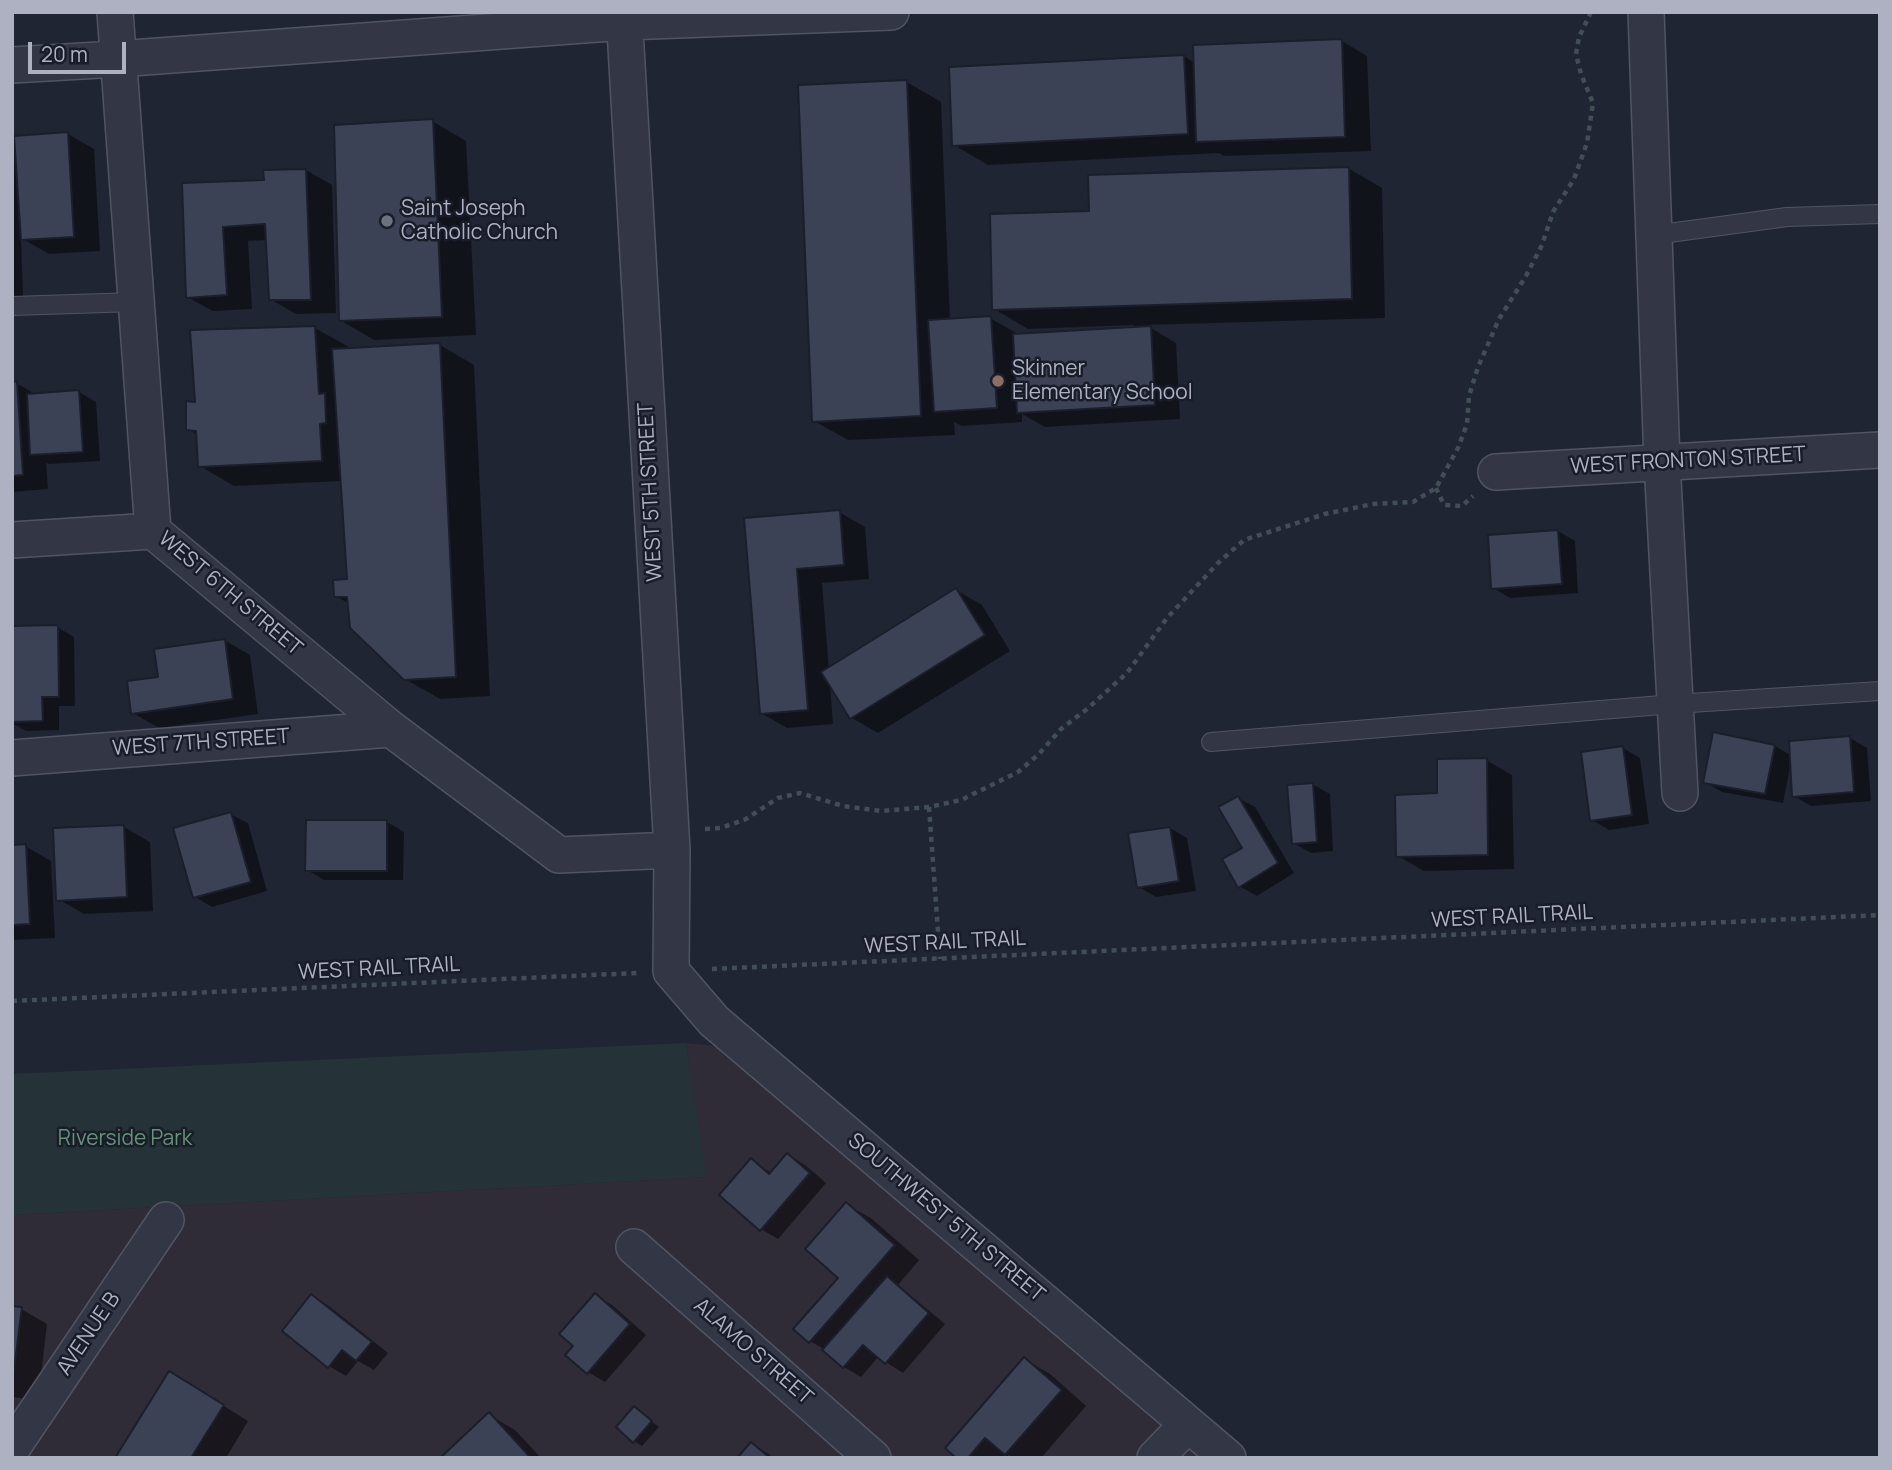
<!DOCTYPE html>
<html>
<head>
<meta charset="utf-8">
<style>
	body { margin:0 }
	#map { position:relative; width:1892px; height:1470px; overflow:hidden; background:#202534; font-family:Manrope,sans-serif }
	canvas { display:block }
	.frame { position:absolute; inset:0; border:14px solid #adb1c2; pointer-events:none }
	.scale { position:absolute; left:28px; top:42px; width:98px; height:32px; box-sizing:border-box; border:4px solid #adb1c2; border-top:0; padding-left:9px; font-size:21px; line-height:24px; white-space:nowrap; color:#adb1c2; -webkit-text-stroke:5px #191c29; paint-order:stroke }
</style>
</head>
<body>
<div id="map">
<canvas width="1892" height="1470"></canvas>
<div class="frame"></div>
<div class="scale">20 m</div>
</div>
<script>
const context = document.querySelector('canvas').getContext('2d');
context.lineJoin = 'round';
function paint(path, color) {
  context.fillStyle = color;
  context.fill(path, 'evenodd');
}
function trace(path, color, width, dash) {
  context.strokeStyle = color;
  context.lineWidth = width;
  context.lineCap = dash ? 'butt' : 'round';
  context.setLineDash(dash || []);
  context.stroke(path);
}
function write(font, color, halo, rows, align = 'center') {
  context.font = font + ' Manrope,sans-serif';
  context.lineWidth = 5;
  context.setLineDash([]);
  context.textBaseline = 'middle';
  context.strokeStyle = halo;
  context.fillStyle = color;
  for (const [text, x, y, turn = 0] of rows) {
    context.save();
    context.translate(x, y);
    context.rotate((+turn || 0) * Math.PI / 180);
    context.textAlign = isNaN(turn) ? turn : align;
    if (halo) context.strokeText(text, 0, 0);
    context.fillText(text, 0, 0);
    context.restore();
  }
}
const medical = new Path2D(`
	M686,1043L778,1052L1239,1458H12V1215L705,1177Z`);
const green = new Path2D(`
	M686,1043L706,1177L12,1215V1074Z`);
const shadow = new Path2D(`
	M1342,41L1367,56L1371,151L1224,156L1219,153L988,165L954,145L1184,56L1195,63Z
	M907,82L941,102L950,321L990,318L1016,333V336L1134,329V325L1028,329L994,309L1091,213L1348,168L1382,188L1385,318L1146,325L1176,343L1180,419L1045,427L1022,414V422L962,426L954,422L955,435L848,440L814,421Z
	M432,121L466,141L476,335L374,340L340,320Z
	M68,134L94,149L100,251L49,254L21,238L23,296H12V147L17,150Z
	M306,170L332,185L336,313L296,314L270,299L267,240L248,241L252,309L213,311L187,297L183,185L266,182Z
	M315,328L349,347V350L440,345L474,365L490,696L440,699L405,679L350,604L335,596L349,581L342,481L234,486L200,466L198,435L188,429L196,404Z
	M12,383H16L37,395L79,392L96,402L100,461L49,464L46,463L48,489L12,492Z
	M839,512L865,527L869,579L822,583L829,670L956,590L982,605L1010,651L878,733L852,718L830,683L833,724L787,728L761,713L746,520Z
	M1558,531L1575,541L1578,593L1510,598L1493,588Z
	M57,627L74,637L75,706H59V730L26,731L12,723V628Z
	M224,640L250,655L258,714L159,728L133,713L160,678Z
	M1714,734L1775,746L1792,756L1850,738L1867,748L1871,801L1811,806L1794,796L1791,762L1783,803L1722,792L1705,782Z
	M1623,748L1640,758L1649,824L1609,830L1592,820Z
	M1486,760L1512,775L1514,869L1424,871L1398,856Z
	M1312,784L1330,794L1333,851L1311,853L1293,843Z
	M1238,798L1255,807L1294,873L1257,896L1239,886L1244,848Z
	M230,814L248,823L267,891L212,907L195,897Z
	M387,822L404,832L403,880H324L307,870Z
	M124,827L150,842L153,911L84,914L58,899Z
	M1170,828L1187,838L1196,891L1156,897L1139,887Z
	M12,846H25L51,861L55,938L12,940Z
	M788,1155L805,1165L826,1183L778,1239L761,1229L751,1161L772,1173Z
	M846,1204L872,1219L919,1260L898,1285L945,1324L903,1373L878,1357L861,1377L844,1367L824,1349L810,1341L840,1277Z
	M312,1296L329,1306L388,1353L374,1370L358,1361L346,1376L329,1366Z
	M595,1296L612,1305L646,1335L605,1382L588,1372L575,1346Z
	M12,1308L21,1309L47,1324L38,1400L12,1397Z
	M1024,1359L1050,1374L1086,1406L1041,1458H1014L1009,1455L1006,1458H959Z
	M195,1388L248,1421L226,1458H117Z
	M634,1408L659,1427L642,1446L634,1441Z
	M489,1415L515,1430L541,1458H442Z
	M752,1444L769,1454L773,1458H740Z`);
const building = new Path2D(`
	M1342,39L1345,137L1196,142L1193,45Z
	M1184,55L1188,134L952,146L949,67Z
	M907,80L921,416L812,422L798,85Z
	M433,119L442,317L339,321L334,125Z
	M68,132L74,237L21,240L14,136Z
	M1349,167L1352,299L992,310L990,214L1089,211L1088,175Z
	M306,169L311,300H269L265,224L223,227L227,295L186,298L182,183L264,180L263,170Z
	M991,316L997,408L934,412L928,320Z
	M315,326L319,394L325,393L326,423L320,424L322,461L198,467L196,431L186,430V401L195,402L190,330Z
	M1151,326L1155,405L1017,413L1013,334Z
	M440,343L456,677L404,680L350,628L347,597H334L333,580L347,579L332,349Z
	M17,381L23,475L12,476V382Z
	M79,390L83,452L30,455L27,394Z
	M840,510L844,565L797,569L808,710L760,714L744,518Z
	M1558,530L1562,584L1491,589L1488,535Z
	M956,588L985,635L850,719L821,672Z
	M58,625L59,697H42L43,721L12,722V626Z
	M225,639L233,699L131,714L127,681L158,677L154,649Z
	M1713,732L1775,745L1765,794L1703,783Z
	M1850,736L1854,792L1792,797L1789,741Z
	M1623,746L1632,815L1590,821L1581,752Z
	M1487,758L1488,855L1396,857L1395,795L1437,793V759Z
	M1313,783L1317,842L1292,844L1287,785Z
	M1238,796L1278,863L1238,888L1222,859L1242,848L1218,807Z
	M231,812L251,882L193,898L173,828Z
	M306,820H387V871H305Z
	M124,825L127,897L56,901L53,828Z
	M1170,827L1179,881L1137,888L1128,833Z
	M26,844L30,924L12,925V845Z
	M787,1153L810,1173L760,1231L719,1195L751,1158L769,1174Z
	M846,1202L895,1245L809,1343L793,1329L838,1278L805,1249Z
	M887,1276L929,1313L885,1364L863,1345L843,1368L822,1350Z
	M595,1293L630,1324L587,1374L565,1355L573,1346L559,1334Z
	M311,1294L372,1342L356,1361L342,1350L328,1368L282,1331Z
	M12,1306L22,1307L12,1386Z
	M1024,1357L1062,1390L1005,1455L985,1438L968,1458H956L945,1448Z
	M169,1371L224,1405L191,1458H115Z
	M634,1406L652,1421L633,1443L616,1427Z
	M489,1412L531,1458H440Z
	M751,1442L770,1458H737Z`);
const path = new Path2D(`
	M1436,488L1444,505L1462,506L1473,496
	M929,807L940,959
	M705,829L721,828L746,819L778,798L800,793L843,806L881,811L929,807L961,800L1018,772L1039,754L1061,729L1087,709L1127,673L1167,618L1218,563L1244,540L1325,514L1373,504L1413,502L1436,488L1458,448L1467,424L1469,396L1478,367L1499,319L1526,276L1542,245L1553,212L1574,179L1587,143L1593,103L1581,74L1576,54L1579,37L1591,12
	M712,969L1880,915
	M12,1001L637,973`);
const service = new Path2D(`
	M1654,235L1787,217L1880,214
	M12,306L136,302
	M1211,742L1674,704L1880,691`);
const minor = new Path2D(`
	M115,12L153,531L391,729L559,855L672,850
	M624,12L672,850L671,971L714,1021L1228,1458
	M1646,12L1662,462L1680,793
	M12,65L117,59L625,22L891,12
	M1496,472L1880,450
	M12,540L153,531
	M12,758L391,729
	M634,1247L873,1458
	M12,1448L166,1220
	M1155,1458L1188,1424`);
const markers = [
	[387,221,7,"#6b7280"],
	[998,381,7,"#8d6e63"]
];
const poiNames = [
	["Saint Joseph",401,209],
	["Catholic Church",401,233],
	["Skinner",1012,369],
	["Elementary School",1012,393]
];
const streetNames = [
	["WEST FRONTON STREET",1688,461,-3],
	["WEST 5TH STREET",651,492,-93],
	["WEST 6TH STREET",230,594,40],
	["WEST 7TH STREET",201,743,-4],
	["WEST RAIL TRAIL",1512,917,-3],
	["WEST RAIL TRAIL",945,943,-3],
	["WEST RAIL TRAIL",379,969,-3],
	["SOUTHWEST 5TH STREET",946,1218,40],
	["AVENUE B",89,1334,-56],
	["ALAMO STREET",753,1352,41]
];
const parkNames = [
	["Riverside Park",125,1139]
];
paint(medical, '#2f2b37');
paint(green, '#253338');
paint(shadow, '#0007');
paint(building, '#3c4255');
trace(building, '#1b1e2b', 2);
trace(service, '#515463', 20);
trace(minor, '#515463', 38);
trace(path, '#414e55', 4.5, [5, 5]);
trace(service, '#333745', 18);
trace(minor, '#333745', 35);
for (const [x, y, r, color] of markers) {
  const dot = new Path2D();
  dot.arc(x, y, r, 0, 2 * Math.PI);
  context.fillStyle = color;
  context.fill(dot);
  trace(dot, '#191c29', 2.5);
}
write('21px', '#adb1c2', '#191c29', poiNames, 'left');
write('21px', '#adb1c2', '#191c29', streetNames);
write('21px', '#679179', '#191c29', parkNames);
</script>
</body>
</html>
